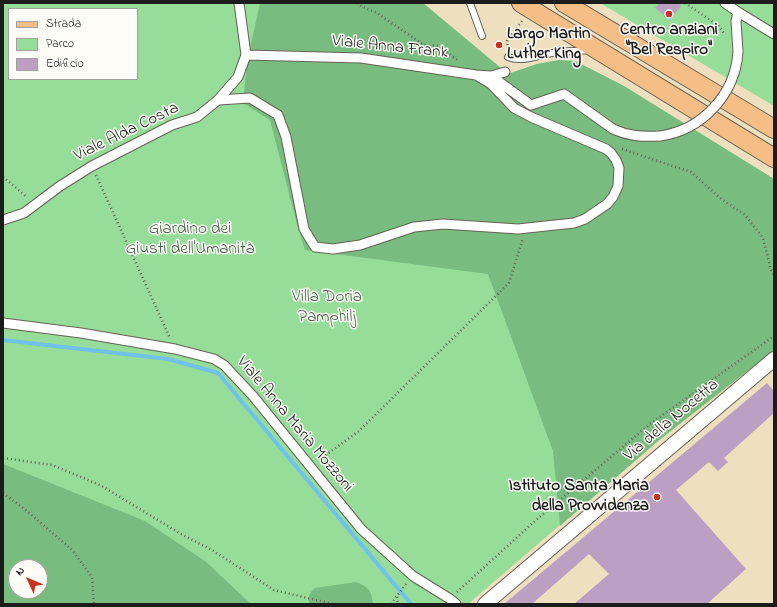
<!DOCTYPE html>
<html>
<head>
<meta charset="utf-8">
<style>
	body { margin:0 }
	#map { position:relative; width:777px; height:607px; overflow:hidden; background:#eee0bf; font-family:"Indie Flower",sans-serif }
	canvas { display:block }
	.frame { position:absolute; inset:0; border:4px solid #1c1c1c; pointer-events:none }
	.legend { position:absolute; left:8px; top:8px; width:130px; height:72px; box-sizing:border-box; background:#fdfcf7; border:1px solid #a3a29f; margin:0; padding:5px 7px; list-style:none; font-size:12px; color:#1c1c1c }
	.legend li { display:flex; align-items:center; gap:8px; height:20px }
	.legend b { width:20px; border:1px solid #a3a29f }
	.north { position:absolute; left:8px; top:559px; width:40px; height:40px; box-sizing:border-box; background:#fdfcf7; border:1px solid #a3a29f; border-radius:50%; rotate:314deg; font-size:11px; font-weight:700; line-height:16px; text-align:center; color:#1c1c1c }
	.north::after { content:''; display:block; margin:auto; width:14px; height:18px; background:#c8321e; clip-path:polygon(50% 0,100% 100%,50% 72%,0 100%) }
</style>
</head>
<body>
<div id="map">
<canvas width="777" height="607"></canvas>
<div class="frame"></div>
<ul class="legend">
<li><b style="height:5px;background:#f6be87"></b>Strada</li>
<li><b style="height:11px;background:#95dd98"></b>Parco</li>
<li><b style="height:11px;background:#bca0c4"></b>Edificio</li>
</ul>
<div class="north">N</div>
</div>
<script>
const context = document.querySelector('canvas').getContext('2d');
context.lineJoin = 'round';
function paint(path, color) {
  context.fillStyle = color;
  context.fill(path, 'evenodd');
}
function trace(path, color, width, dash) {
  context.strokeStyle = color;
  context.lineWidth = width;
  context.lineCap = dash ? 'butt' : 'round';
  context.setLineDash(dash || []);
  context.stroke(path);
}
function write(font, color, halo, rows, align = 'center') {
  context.font = font + ' "Indie Flower",sans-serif';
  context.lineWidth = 3;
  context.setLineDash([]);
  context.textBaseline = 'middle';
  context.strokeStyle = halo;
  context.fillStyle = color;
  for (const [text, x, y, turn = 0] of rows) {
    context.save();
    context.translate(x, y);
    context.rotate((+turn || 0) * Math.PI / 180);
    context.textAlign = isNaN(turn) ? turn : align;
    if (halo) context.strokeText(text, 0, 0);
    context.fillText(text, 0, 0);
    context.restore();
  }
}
const green = new Path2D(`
	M3,3H423L508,74L537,64L559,60L575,61L624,86L774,179V350L658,441L468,604H3ZM9,9H137V79H9ZM16,567H40V591H16Z
	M600,3H774V106Z`);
const forest = new Path2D(`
	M260,3H423L508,74L537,64L559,60L575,61L624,86L774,179V350L658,441L560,526L553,451L488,274L305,250L298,228L270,120L243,103L247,62Z
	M3,464L145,521L205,561L251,604H3ZM16,567H40V591H16Z
	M356,582C370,588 371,590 373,604H310L308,599L311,592L315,588Z`);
const stream = new Path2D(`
	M3,340L168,359L218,373L411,604`);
const building = new Path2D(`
	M659,3H678L681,6L670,20L655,8Z
	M767,383L774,391V413L724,458L728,462L718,471L709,462L676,490L746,569L707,604H574L609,574L589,554L532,604H504Z`);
const path = new Path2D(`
	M357,3L361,6L377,13L424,45L439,46L459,61
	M685,3L719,26L725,35
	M508,49L507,41L522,21
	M622,149L691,172L720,198L745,215L763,238L771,270L774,275
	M96,175L170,338
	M3,177L27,197
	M3,458L52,465L100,485L181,534L212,550L274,590L333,604
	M319,460L359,431L509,283L523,238
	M3,493L27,511L72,550L92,577L94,604
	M457,592L535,521L650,424L774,336
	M397,597L398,604
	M391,604L406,584`);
const service = new Path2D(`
	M470,3L482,36
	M508,57C523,63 542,54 558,52C568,51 579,51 590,50`);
const pedestrian = new Path2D(`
	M725,3L738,12L736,21L738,52
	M738,12L774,34
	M246,55L361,58L476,75L491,76L505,72
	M491,76L531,105L564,94L613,129C628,136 642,137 660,136
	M218,100L250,98L278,115L286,137L304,229L315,247L333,249L360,245L414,227L443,224L518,229L574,223L585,219L607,204L613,197L618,186L619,168L616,160L611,153L606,149L531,117L514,108L491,84L476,75
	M3,220L24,213L60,186L92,166L172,125L197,117L218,100L238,77L246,55L239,3
	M3,323L81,333L175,349L214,359L224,365L253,396L361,529L413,576L450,599L456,604`);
const tertiary = new Path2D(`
	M485,604L774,359`);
const primary = new Path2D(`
	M521,3L774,158
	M564,3L774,129`);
const pedestrianBridge = new Path2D(`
	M660,136C702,130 735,95 738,52`);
const markers = [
	[669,14,4,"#c8321e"],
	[499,45,4,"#c8321e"],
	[657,497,4,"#c8321e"]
];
const poiNames = [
	["Centro anziani",669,31],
	["\"Bel Respiro\"",669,51],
	["Largo Martin",507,35,"left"],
	["Luther King",507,55,"left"],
	["Istituto Santa Maria",649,487,"right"],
	["della Provvidenza",649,507,"right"]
];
const streetNames = [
	["Viale Anna Frank",390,48,6],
	["Viale Alda Costa",127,133,-26],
	["Via della Nocetta",672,421,-40],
	["Viale Anna Maria Mozzoni",294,425,50]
];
const parkNames = [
	["Giardino dei",190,230],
	["Giusti dell'Umanità",190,250],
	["Villa Doria",327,298],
	["Pamphilj",327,318]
];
paint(green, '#95dd98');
paint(forest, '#78bc80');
trace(stream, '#71c1ed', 4);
paint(building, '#bca0c4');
trace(service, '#666155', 8);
trace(pedestrian, '#666155', 11);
trace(tertiary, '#666155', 16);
trace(primary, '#666155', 20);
trace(path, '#666155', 2.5, [1, 3]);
trace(service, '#fff', 6);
trace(pedestrian, '#fff', 9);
trace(tertiary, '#fff', 14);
trace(primary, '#f6be87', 18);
trace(pedestrianBridge, '#666155', 11, []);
trace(pedestrianBridge, '#fff', 9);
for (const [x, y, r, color] of markers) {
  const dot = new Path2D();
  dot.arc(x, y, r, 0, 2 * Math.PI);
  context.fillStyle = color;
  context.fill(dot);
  trace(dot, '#fdfcf7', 1.5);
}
write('bold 17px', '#1c1c1c', '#fdfcf7', poiNames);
write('17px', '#1c1c1c', '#fdfcf7', streetNames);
write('17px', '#466047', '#fdfcf7', parkNames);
</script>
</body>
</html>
